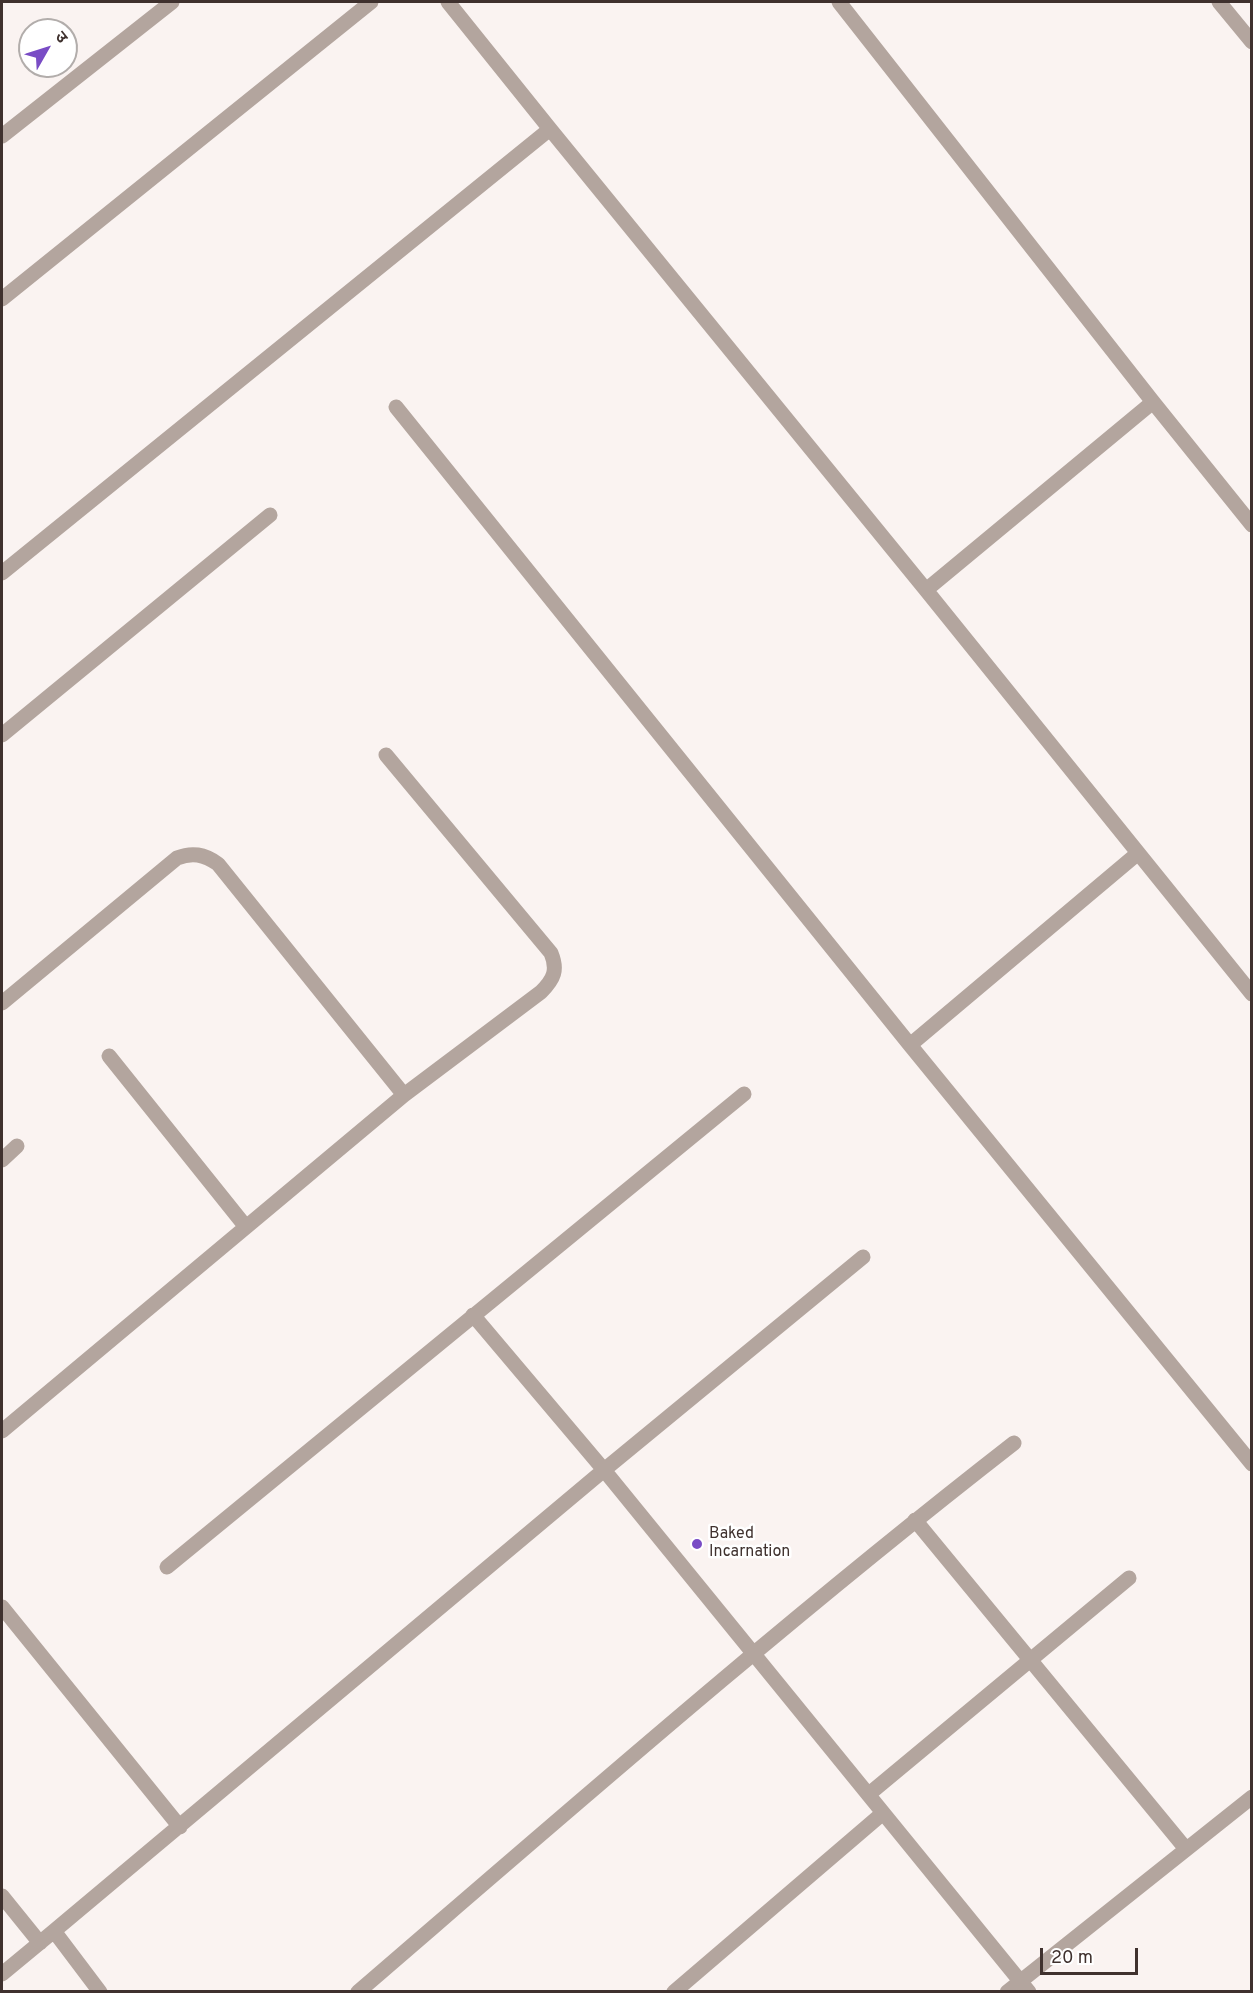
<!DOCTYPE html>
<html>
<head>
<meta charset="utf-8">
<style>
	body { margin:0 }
	#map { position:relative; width:1253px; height:1993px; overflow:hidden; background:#faf3f1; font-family:Overpass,"Noto Sans Devanagari",sans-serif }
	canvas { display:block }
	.frame { position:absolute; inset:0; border:3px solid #3f312e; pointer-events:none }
	.north { position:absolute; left:18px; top:18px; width:60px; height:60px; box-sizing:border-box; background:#fff; border:2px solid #b2adab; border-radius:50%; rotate:51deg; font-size:16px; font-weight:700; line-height:24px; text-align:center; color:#3f312e }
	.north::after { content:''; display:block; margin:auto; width:21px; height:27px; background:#794cc5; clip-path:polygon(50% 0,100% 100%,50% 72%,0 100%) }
	.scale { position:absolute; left:1040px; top:1948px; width:98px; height:27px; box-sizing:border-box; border:3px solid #3f312e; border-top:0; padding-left:8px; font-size:18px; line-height:21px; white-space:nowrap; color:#3f312e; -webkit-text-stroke:4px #fff; paint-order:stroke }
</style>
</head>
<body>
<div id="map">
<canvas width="1253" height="1993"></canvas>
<div class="frame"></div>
<div class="north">उ</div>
<div class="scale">20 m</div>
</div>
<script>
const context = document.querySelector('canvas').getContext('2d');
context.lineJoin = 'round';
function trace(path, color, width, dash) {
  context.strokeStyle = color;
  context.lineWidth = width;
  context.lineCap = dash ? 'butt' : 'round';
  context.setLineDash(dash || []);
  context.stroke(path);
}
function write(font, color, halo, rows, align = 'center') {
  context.font = font + ' Overpass,sans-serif';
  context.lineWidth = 5;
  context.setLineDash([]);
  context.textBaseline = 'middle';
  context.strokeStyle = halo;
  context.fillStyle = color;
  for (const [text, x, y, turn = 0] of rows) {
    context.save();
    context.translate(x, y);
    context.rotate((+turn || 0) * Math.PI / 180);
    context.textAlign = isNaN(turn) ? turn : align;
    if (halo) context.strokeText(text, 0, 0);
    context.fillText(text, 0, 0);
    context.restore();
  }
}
const minor = new Path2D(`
	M448,2L550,129L926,590L1252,994
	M839,2L1153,402L1252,525
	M1219,2L1252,42
	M2,136L172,2
	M2,299L371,2
	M396,407L910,1045L1252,1464
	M2,573L550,129
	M926,590L1153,402
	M2,735L270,515
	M2,1003L177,858C192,852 204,854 218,864L404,1095
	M910,1045L1137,854
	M109,1056L246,1227
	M2,1160L17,1146
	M473,1315L604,1470L1029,1992
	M2,1431L404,1095L541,992C554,979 558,970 551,953L386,755
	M915,1520L1186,1849
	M167,1567L744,1094
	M2,1607L180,1827
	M869,1794L1129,1578
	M2,1896L40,1943
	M54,1931L604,1470L863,1257
	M2,1974L54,1931L100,1992
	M358,1992C574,1806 789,1618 1014,1443
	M674,1992L883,1813
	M1007,1992L1252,1797`);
const markers = [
	[697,1544,6,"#794cc5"]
];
const poiNames = [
	["Baked",709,1535],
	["Incarnation",709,1553]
];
trace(minor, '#b3a59e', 15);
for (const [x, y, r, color] of markers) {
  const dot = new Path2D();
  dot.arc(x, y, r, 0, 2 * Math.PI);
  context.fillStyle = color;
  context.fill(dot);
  trace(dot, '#fff', 2);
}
write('16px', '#3f312e', '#fff', poiNames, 'left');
</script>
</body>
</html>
